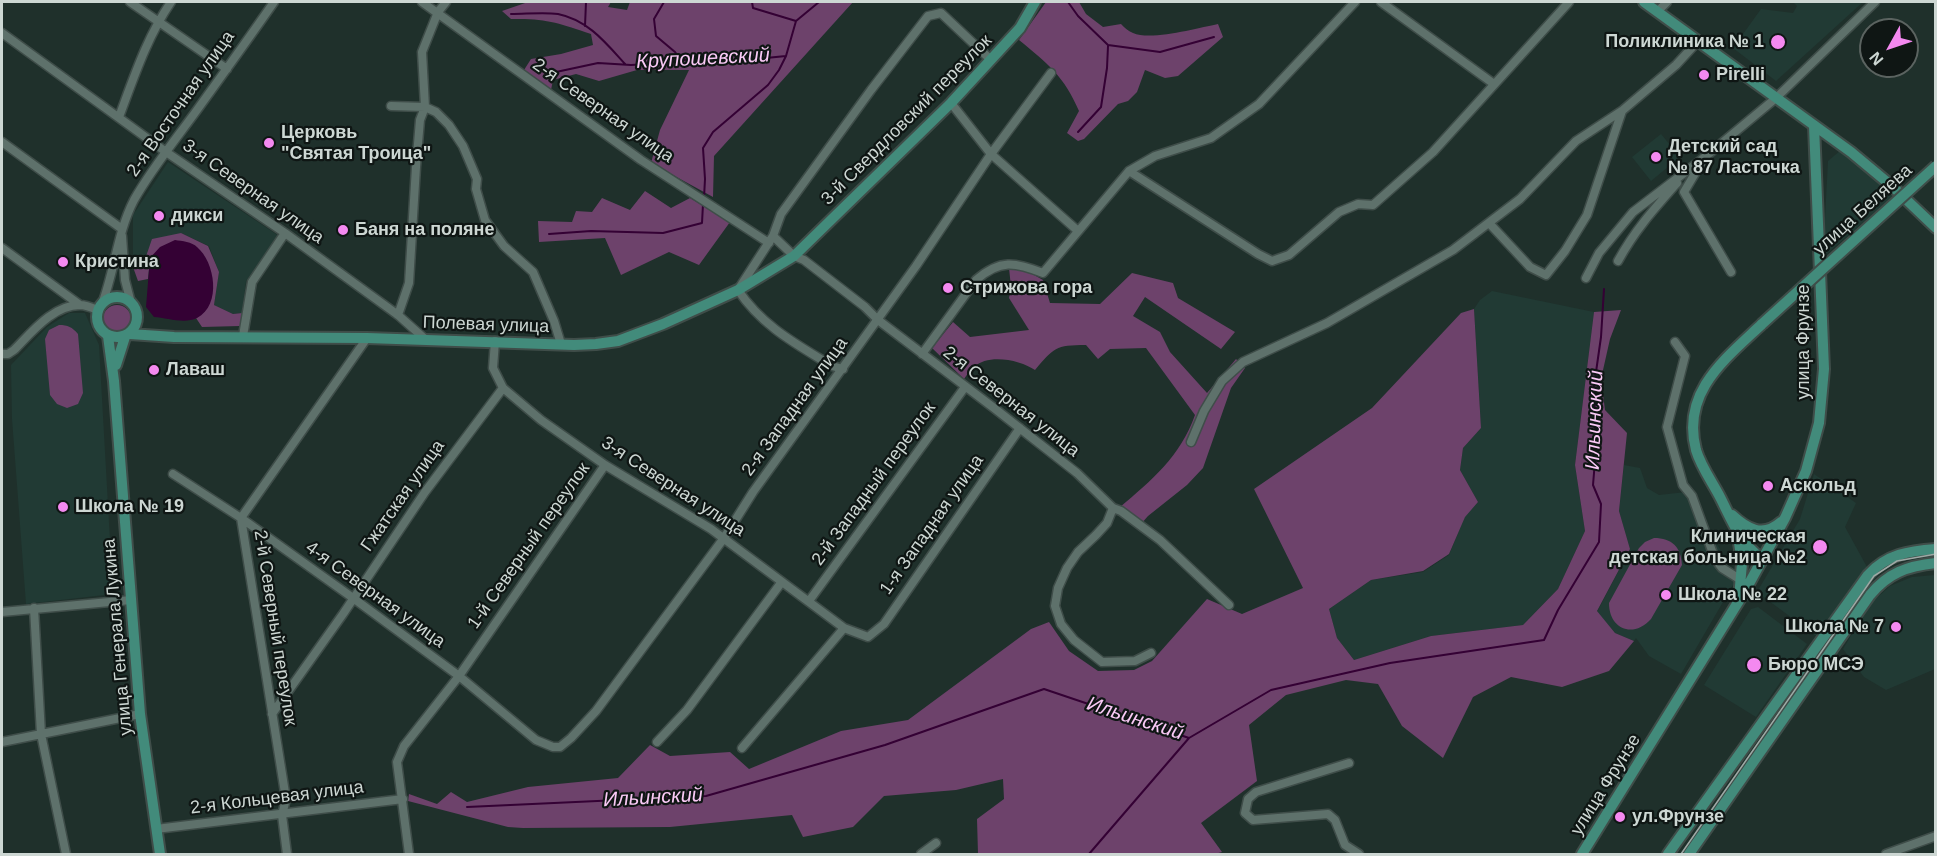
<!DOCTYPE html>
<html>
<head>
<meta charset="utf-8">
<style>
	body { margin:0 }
	#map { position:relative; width:1937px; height:856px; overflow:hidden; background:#1f302b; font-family:Arial,sans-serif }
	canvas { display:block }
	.frame { position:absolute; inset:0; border:3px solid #cdd7d3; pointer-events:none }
	.north { position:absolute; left:1859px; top:18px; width:60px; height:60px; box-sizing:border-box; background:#0f1614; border:2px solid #5b6360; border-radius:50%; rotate:230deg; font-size:16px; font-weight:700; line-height:24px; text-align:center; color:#cdd7d3 }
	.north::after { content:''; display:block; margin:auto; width:21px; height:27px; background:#f489f0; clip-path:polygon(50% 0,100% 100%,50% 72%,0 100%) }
</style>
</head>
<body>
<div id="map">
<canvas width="1937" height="856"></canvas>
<div class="frame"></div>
<div class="north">N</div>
</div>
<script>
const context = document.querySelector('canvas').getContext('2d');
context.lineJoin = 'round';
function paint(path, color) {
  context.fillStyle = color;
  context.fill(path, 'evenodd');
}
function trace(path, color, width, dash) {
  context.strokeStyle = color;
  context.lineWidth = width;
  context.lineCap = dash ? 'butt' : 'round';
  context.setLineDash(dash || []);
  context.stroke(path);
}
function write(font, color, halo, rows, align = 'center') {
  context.font = font + ' Arial,sans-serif';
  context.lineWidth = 4.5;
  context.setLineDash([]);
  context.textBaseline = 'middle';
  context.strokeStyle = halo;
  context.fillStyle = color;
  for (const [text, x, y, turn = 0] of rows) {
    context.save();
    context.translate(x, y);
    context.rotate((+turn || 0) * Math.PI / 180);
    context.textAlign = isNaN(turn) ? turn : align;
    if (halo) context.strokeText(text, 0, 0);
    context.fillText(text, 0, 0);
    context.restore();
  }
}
const built = new Path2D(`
	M1793,2H1863L1776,81L1733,48L1761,9L1793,13L1797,6Z
	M1661,134L1680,157L1651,181L1632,157Z
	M1841,150L1895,195L1823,257L1828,161Z
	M168,162L279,236L246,281L242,313L233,314L214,305L219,272L209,246L181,233L142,268L133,267V215Z
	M1492,291L1594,312L1575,465L1585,531L1558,589L1523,625L1431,636L1354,660L1337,638L1329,609L1371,580L1423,572L1449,555L1465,516L1478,502L1460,470L1463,448L1481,428L1474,309L1480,300Z
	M69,313H85L99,345L113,594L26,604L12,419L11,365L47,327Z
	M1624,465L1640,468L1647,488L1659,495L1686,492L1737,578L1681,674L1649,656L1636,638L1634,641L1615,633L1597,612L1630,549L1619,511Z
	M1814,474L1856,503L1845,527L1867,567L1819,638L1757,592L1800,519Z
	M1935,575V669L1886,690L1864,677L1843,649L1870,604L1890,586L1912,577Z
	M1758,607L1807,644L1756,717L1704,685L1751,609Z`);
const green = new Path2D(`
	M528,2H611L608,7L627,10L630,2H853L714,156L713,197L651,163L660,130L689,70H637L599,81L576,74L553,80L551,90L524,70L531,59L561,54L593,45L591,34C559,23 546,18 511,19L502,11Z
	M1046,2H1079L1086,14L1103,27L1121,24C1124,27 1128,31 1133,33C1151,41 1198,28 1218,24L1223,37L1178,76L1165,78L1145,70L1137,92L1128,101L1118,104L1084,139L1078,141L1067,133L1079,111C1064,76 1048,64 1019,40Z
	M645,191L671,208L690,198L730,222L699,265L669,252L621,275L605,238L539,242L538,221L572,222L576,211L592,212L602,198L630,210Z
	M181,233L208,246L219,272L214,305L233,314L242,313L240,326L202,327L196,318L205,311L150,258L148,279L138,281L133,267L142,268L152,239Z
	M1009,268L1027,271L1043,280L1050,303L1100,304L1132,273L1173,283L1178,298L1235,332L1221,349L1145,297L1133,316L1160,332L1170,352L1207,393L1236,359L1245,368L1231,388L1203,468L1187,485L1148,516L1141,524L1119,508C1152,480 1180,457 1195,415L1146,348L1110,349L1098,359L1086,345C1055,345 1054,348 1035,370C1021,360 988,353 974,367C970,370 967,375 964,379L932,348L953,322L970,337L1029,330L1009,298L1011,287Z
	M103 319a14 14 0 1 1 28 0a14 14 0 1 1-28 0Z
	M1474,309L1481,428L1463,448L1460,470L1478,502L1465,517L1449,554L1423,571L1371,580L1329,609L1337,638L1354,660L1431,636L1523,625L1558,589L1585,531L1575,465L1594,312L1621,310L1610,339L1601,379L1605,410L1627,433L1619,511L1630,549L1597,611L1615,633L1634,641L1609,671L1562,687L1511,677L1473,697L1443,758L1402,726L1378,684L1346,680L1286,695L1249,725L1257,781L1201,823L1222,852L1215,854H978L977,819L1004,799L1003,779L956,790L884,796L853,827L803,837L792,815L670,827L523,828L508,827L408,801L409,794L437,804L451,792L467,802L528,787L618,778L650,745L670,756L730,752L749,769L841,731L908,720L1031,629L1049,622L1069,651L1098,671L1134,670L1152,661L1207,599L1242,614L1303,588L1254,489L1372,408L1461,313Z
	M59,325C68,325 72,327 78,334L83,393L78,404L67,408L57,404L50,395L45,339L49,330Z
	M1654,538C1672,538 1681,547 1682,565L1651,619C1633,639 1609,629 1609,603L1639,548L1645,542Z`);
const water = new Path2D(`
	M175,240C182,241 192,242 197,247C215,262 222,305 197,318C185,324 167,318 154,317L146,307L150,258L160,247Z`);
const stream = new Path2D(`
	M664,2L654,19L656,36L675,52L681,60
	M752,2L753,8L796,21
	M1068,2L1078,16L1108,45L1160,52L1214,37
	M511,14C526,14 544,12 558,14C588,20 606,43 625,64
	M585,26L586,2
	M556,72L598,63L631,65L666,63L721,54L766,58L786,56L796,21L819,2
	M1078,132L1101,107L1107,68L1108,46
	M704,198L705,179L703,148L713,132L768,85L779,70L786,56
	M549,234L591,231L663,233L702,223L703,204
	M467,807L706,796L885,745L1044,689L1189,738L1271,690L1390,663L1544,640L1558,610L1599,542L1601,504L1593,485L1596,449L1594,386L1601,337L1604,289
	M1089,854L1189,738`);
const minor = new Path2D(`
	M130,2L227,69
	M422,2L641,160L769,243
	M1381,2L1494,84
	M1657,12L1667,2
	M2,33L166,152L285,233L398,315L425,339
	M951,103L991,154L1078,231
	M391,106L425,107L436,112L449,125L463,146L477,179L476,189L485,220L504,246L533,272L554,321L561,344
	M119,117C134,77 147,37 171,2
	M2,142L122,229
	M1703,160L1684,192L1731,272
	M1129,171L1258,254L1272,261L1289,255L1339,212L1358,204L1373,205L1433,152L1569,2
	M1489,223L1530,267L1546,275L1565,251L1587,215L1622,111
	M122,236L125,280L131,303
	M773,236L781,214L871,90L928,16L941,13L991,60
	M2,248L80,305
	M1618,261C1635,230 1654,209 1677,183
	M1586,278L1599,253L1633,212L1705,157L1776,98L1875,2
	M102,304C115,270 117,233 134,200C152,168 176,139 197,110C223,74 249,38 274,2
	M398,315L409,283L416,167L420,120L425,107L422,52L438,12L446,2
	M243,336L252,282L285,233
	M495,341L493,368L503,388L541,420L605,465L711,529L844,628L868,637L884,624L1020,428
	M1675,342L1685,356L1667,427L1683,485L1692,496L1715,559L1722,568L1741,580
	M2,354H8L14,350C31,333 53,305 80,305C85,305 93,308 98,310
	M922,354L976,280C1000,259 1015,262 1043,273L1129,171L1155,156L1211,138L1259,104L1355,2
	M843,369L832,366C796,344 762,326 738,290L773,236L794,256L804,260L865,307L878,320L994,408L1077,473L1113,508L1121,511L1160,540L1229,605
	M1191,442L1204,411L1222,381L1243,362L1327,323L1453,250L1520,199L1576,141L1623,110L1676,65L1699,40
	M173,474L241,518L353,598L459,676L536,740L553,747H560L571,738L596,711L724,538L753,492L916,266L991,154L1051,73
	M1113,508L1107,523L1096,535L1078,552L1067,568L1058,588L1055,606L1061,624L1074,640L1102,662L1135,661L1151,653
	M809,601L965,387
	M34,608L41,734L66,854
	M2,612L131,600
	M272,714L343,614L425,492L503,388
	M2,742L140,714
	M657,742L687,710L781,583
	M742,748L844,628
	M1349,763L1256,792L1248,799L1245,813L1253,820L1328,814L1335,820L1345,845L1359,854
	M156,829L403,799
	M287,854L282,815L286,799L241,518L367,338
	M409,854L397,762L404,746L459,676L605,465
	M921,854L936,843
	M1886,854L1936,836`);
const major = new Path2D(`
	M1644,2L1851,152L1893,187L1936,228
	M97 317a20 20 0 1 1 40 0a20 20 0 1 1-40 0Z
	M130,334L174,337L367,338L574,345L596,344L618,341L663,324L738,290L794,256L951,103L1020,28L1035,2
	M108,336L114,381L140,714L160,854
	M116,365L125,337
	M1732,515C1747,529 1763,538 1781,522
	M1738,536L1742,563L1739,598
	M1762,559C1741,544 1732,521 1721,499C1713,483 1701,467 1696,450C1681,392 1725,359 1762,324
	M1582,854L1745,591L1785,518L1806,471L1819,423L1824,369L1814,126
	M1668,854L1868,575C1887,554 1909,551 1936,549
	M1689,854L1870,595C1888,573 1907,566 1936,563`);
const tram = new Path2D(`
	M1681,854L1874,576L1897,561L1936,554`);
const majorBridge = new Path2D(`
	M1762,324L1936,166`);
const markers = [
	[1778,42,8,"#f489f0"],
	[1704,75,6,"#f489f0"],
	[269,143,6,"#f489f0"],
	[1656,157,6,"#f489f0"],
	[159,216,6,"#f489f0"],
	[343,230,6,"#f489f0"],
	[63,262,6,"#f489f0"],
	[948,288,6,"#f489f0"],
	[154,370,6,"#f489f0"],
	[1768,486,6,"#f489f0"],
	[63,507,6,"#f489f0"],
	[1820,547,8,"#f489f0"],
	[1666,595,6,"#f489f0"],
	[1896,627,6,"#f489f0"],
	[1754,665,8,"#f489f0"],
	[1620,817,6,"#f489f0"]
];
const poiNames = [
	["Поликлиника № 1",1764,42,"right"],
	["Pirelli",1716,75],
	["Церковь",281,133],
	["\"Святая Троица\"",281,154],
	["Детский сад",1668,147],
	["№ 87 Ласточка",1668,168],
	["дикси",171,216],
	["Баня на поляне",355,230],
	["Кристина",75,262],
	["Стрижова гора",960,288],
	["Лаваш",166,370],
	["Аскольд",1780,486],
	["Школа № 19",75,507],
	["Клиническая",1806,537,"right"],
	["детская больница №2",1806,558,"right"],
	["Школа № 22",1678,595],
	["Школа № 7",1884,627,"right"],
	["Бюро МСЭ",1768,665],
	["ул.Фрунзе",1632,817]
];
const streetNames = [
	["2-я Восточная улица",181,104,-55],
	["2-я Северная улица",603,111,35],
	["3-й Свердловский переулок",907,120,-45],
	["3-я Северная улица",253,192,35],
	["улица Беляева",1863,210,-42],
	["Полевая улица",486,325,2],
	["улица Фрунзе",1804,342,-90],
	["2-я Северная улица",1011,402,38],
	["2-я Западная улица",795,407,-54],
	["2-й Западный переулок",874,484,-54],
	["3-я Северная улица",673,487,33],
	["Гжатская улица",403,496,-55],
	["1-я Западная улица",932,525,-55],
	["1-й Северный переулок",529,546,-55],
	["4-я Северная улица",375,595,36],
	["2-й Северный переулок",275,628,81],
	["улица Генерала Лукина",118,637,-95],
	["улица Фрунзе",1606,785,-58],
	["2-я Кольцевая улица",277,798,-7]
];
const waterNames = [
	["Крупошевский",703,59,-3],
	["Ильинский",1595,420,-88],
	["Ильинский",1135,719,18],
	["Ильинский",653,798,-3]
];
paint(built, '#213a34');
paint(green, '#6d426b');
paint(water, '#340134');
trace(stream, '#340134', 2);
trace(minor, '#3f4d49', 11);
trace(major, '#3f4d49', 14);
trace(minor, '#5e716b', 8);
trace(major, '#428b7b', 10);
trace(tram, '#9da9a5', 1.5);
trace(majorBridge, '#3f4d49', 14, []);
trace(majorBridge, '#428b7b', 10);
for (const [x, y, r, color] of markers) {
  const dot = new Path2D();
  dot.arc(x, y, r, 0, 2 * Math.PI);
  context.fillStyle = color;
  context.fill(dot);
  trace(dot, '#0f1614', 2);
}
write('bold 18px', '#cdd7d3', '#0f1614', poiNames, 'left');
write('18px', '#cdd7d3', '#0f1614', streetNames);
write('italic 20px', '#facaf6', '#0f1614', waterNames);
</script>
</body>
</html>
